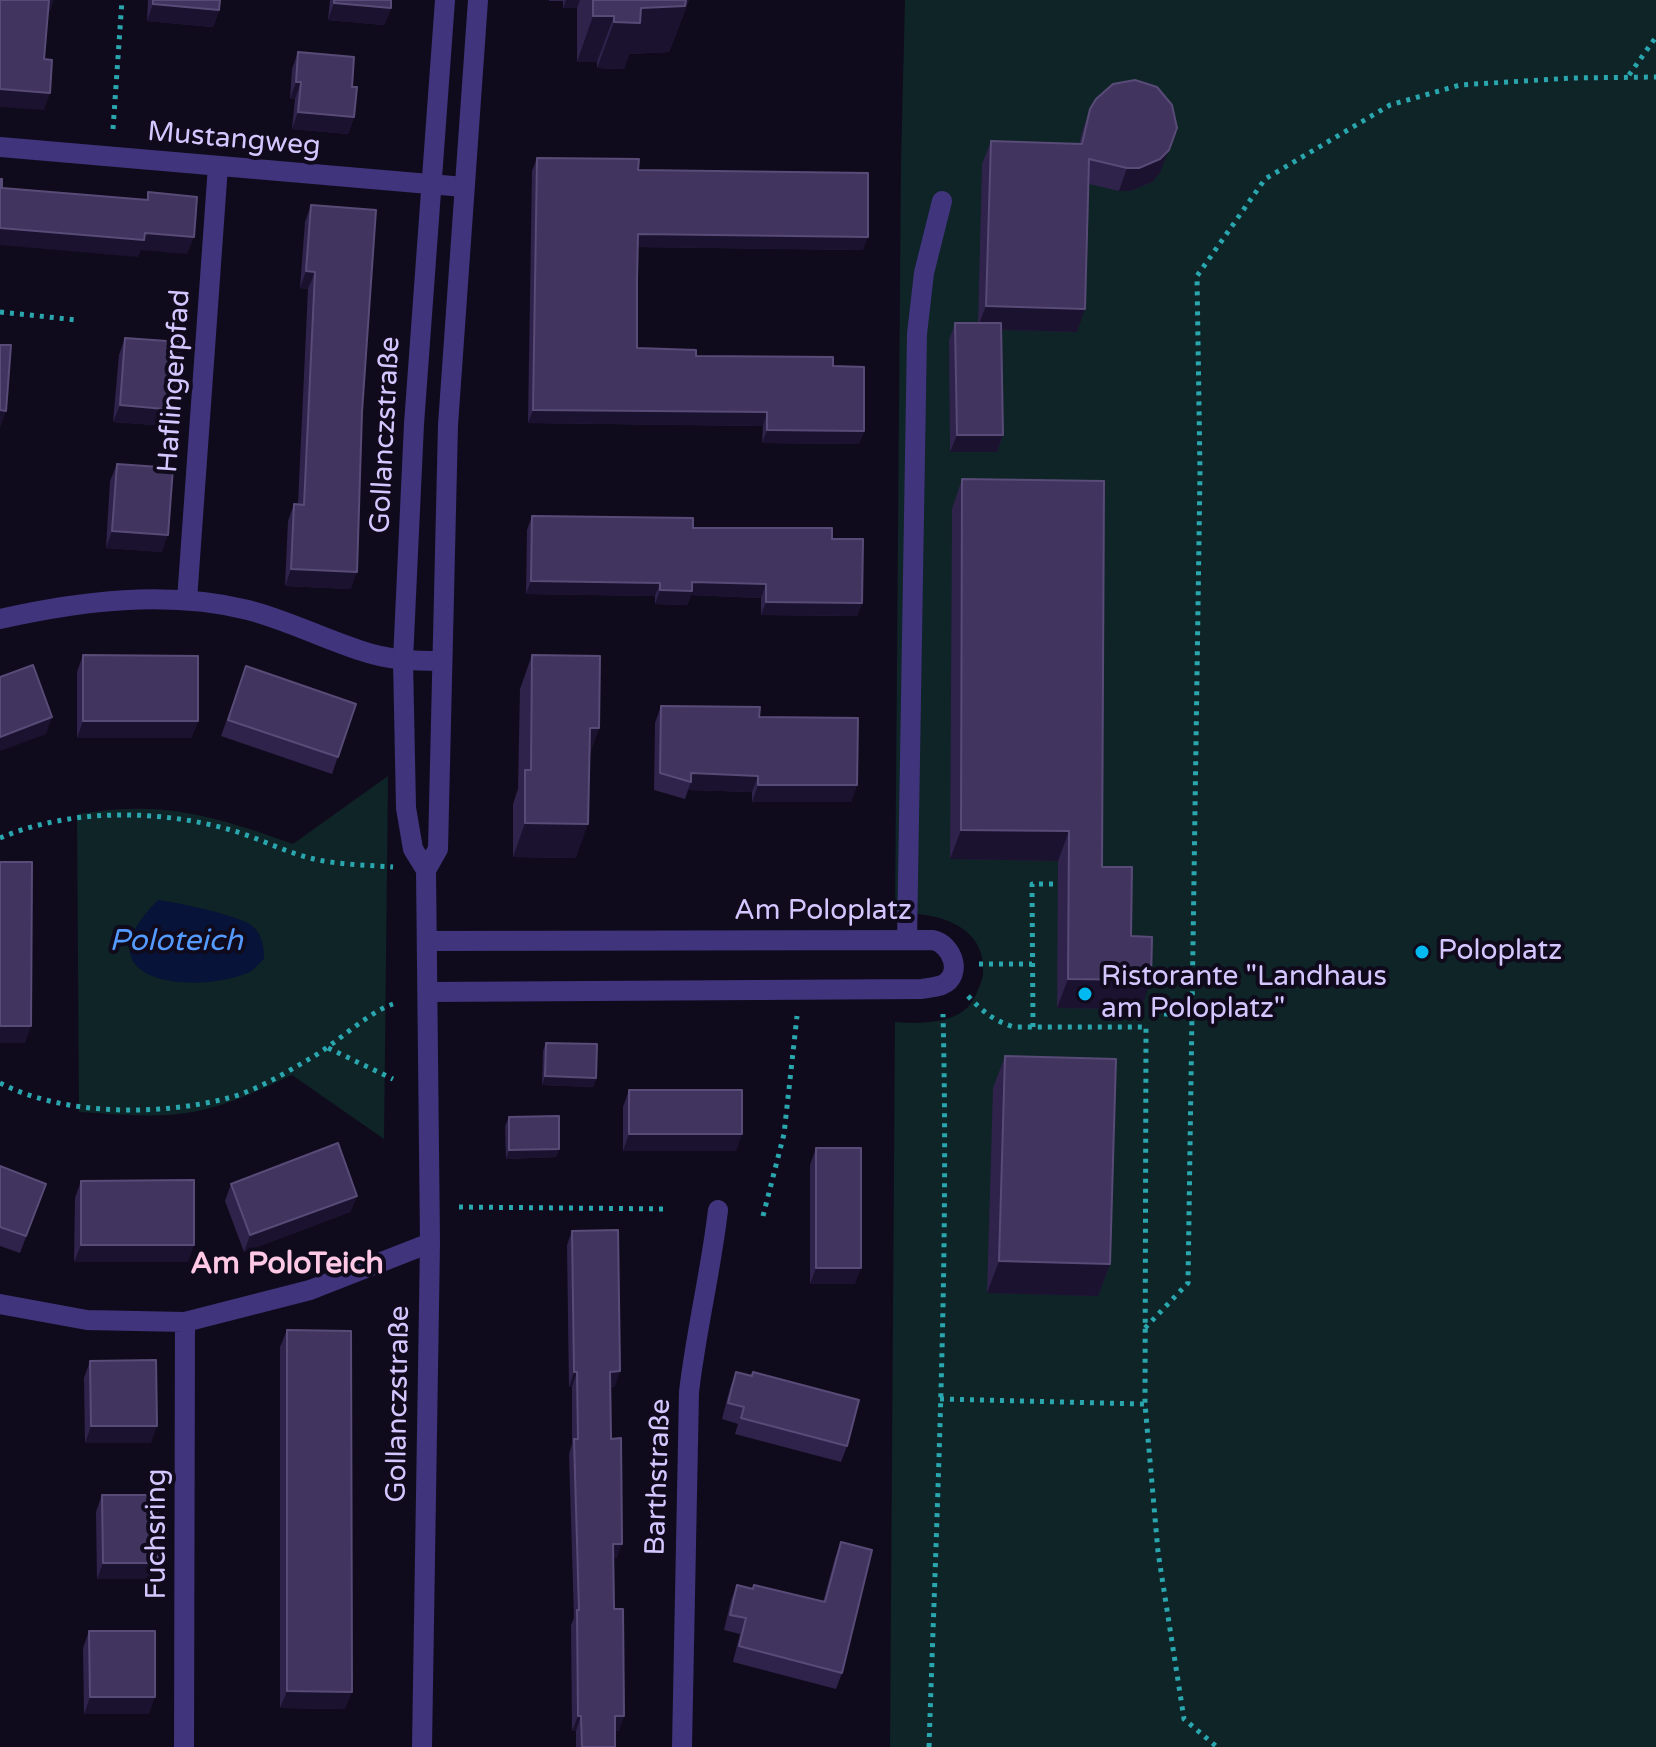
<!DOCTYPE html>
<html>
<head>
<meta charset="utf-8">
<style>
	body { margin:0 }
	canvas { display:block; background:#100b1c }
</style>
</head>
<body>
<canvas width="1656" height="1747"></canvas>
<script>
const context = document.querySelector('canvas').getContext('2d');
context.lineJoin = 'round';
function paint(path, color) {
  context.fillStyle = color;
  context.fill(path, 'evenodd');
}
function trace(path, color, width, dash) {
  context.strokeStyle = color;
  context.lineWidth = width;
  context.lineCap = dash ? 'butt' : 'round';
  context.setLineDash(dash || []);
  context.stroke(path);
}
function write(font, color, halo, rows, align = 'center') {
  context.font = font + ' "Varela Round",sans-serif';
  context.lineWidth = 8;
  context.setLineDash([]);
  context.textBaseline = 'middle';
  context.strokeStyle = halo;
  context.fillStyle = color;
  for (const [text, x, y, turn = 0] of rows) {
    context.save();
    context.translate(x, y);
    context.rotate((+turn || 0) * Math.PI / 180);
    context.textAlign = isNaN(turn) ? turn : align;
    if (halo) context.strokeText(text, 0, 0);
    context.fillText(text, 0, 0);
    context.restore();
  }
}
const green = new Path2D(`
	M905,0H1656V1747H890L895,1022C916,1024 950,1024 967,1008C974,1001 981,985 983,975C988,925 935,911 895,914L901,163Z
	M388,776L384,1139L292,1075C262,1089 231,1104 198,1111C159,1119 118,1114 79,1112L77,814C94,812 111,809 127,809C185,806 240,825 293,844Z`);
const water = new Path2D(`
	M158,900C176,902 237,915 251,925C263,934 264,947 264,959C258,965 252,972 245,974C184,996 79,978 158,900Z`);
const path = new Path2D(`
	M1629,75L1656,37
	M113,129L122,0
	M0,312L77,320
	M0,838C71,808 161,809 234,831C261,839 287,853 314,859C339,865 368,865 393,867
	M979,964H1032
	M968,996C982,1011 994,1021 1014,1027H1146L1145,1404L1158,1552L1184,1719L1217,1747
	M1164,1014H1193
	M1033,1027L1032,884H1063
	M328,1048L393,1079
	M0,1083C64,1116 160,1116 228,1098C258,1090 285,1073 311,1058C337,1043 367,1013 393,1004
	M459,1207L669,1209
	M763,1216L784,1134L797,1016
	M1145,1328L1188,1283L1200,472L1197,276L1265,179L1390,105L1460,85L1572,78L1656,77
	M940,1399L1145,1404
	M929,1747C937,1503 949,1258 943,1014`);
const service = new Path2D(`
	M0,147L464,187
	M187,600L218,166
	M0,619C80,601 167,590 248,610C287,620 324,639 362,651C388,660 414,661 441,661
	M907,940L917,334L924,273L942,201
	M0,1304L87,1320L185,1322L310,1290L430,1243
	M184,1747L185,1322`);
const minor = new Path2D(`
	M426,870L413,849L406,808L403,660L414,424L445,0
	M427,941L933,940C952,944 964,975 942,985C936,987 928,988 922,989L428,992
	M422,1747L430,1243L426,870L438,849L448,425L478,0
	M682,1747L689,1392C696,1331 711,1271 718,1210`);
const wall = new Path2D(`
	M148,0H220L219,10L213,27L147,21Z
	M330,0H391V8L384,25L328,20Z
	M549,0H689L669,52L629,54L624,69L597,68V62H577V8H563V1H549Z
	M298,52L352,87L354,117L348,134L292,129L295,99H290L292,69Z
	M1090,109L1160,173L1152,182L1130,191H1119L1089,184L1077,332L1002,330L1003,435L997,452H950L949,340L955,323H978L982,164L991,141L1079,144L1082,132Z
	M537,158L638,170L863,250L638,247L637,348L696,356L833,366L864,431L859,444L762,443L763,426L528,423L532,171Z
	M311,205L362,412L351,589L285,586L288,521L294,504H298L308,289L300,288L305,222Z
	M125,338L176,410L170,426L113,422L119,355Z
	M117,464L162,552L106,548L110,481Z
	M962,479L1102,867L1131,936L1141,1009L1057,1008L1058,861L950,859L952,509Z
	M532,516L832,539L862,603L857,616L761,615V598L691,595L687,605L655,604V596L526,594L527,530Z
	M83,655L198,721L191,738H77V672Z
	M532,655L599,728L589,756L576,858L513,857V804L518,789L520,689Z
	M246,666L356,704L332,774L221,736Z
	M661,706L759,717L857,785L851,802H752V792L688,790L685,799L654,790L655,723Z
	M546,1043L596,1078L593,1087L542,1085L543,1051Z
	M1005,1056L1110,1264L1098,1296L987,1293L993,1088Z
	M629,1090L736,1151H623V1107Z
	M509,1117L559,1149L556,1157L506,1159L505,1126Z
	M816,1148L855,1284H810V1165Z
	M0,1166L46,1184L20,1253L0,1246Z
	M81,1181L188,1262H74L75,1198Z
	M231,1184L357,1196L350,1212L244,1252L225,1201Z
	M572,1231L615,1386L610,1387L611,1439L617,1558H613L614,1609L619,1731H615V1747H576V1731H572L571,1625L574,1618L569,1454L572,1444V1387H569L567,1245Z
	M287,1330L345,1709L280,1708V1347Z
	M90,1361L151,1443H85L84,1378Z
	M736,1372L847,1446L841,1462L735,1434L738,1424L722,1419L730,1388Z
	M102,1495L152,1579H97L96,1512Z
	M841,1542L842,1673L836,1689L733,1662L740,1634L724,1630L731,1600L737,1585L823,1602L835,1558Z
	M89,1631L149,1714H84L83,1648Z`);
const shadedWall = new Path2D(`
	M47,0H54L50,11L43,10Z
	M566,0H580L577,8H563Z
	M677,0H689L669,52L629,54L624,69L597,68L614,22L641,8Z
	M334,3L391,8L384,25L328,20Z
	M153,4L219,10L213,27L147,21Z
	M593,16H614L597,62H577Z
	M296,82H301L295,99H290Z
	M0,89L50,93L44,110L0,107Z
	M298,112L354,117L348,134L292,129Z
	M1177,128L1160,173L1152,182L1130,191H1119L1127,168Z
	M0,228L145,233L194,237L187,254L141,250L138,257L0,245Z
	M638,234L868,237L863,250L634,247Z
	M306,271L315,272L308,289L300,288Z
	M986,306L1085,309L1077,332L977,329Z
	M120,405L176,410L170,426L113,422Z
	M0,410L6,411L0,428Z
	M533,410L767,412L763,426L528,423Z
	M767,430L864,431L859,444L762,443Z
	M957,435H1003L997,452H950Z
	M112,531L168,535L162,552L106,548Z
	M291,569L357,572L351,589L285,586Z
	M531,581L660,583L655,596L526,594Z
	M692,582L766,584L761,598L691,595L687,605L655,604L660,590Z
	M766,602L862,603L857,616L761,615Z
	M52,717L46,734L0,751V737Z
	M83,721H198L191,738H77Z
	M590,728H599L587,762Z
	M691,773L758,776L752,792L688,790L691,782Z
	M758,785H857L851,802H752Z
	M525,823L588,824L576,858L513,857Z
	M961,830L1069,831L1058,861L950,859Z
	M1068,979L1151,980L1141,1009L1057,1008Z
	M0,1026H31L25,1043H0Z
	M545,1076L596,1078L593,1087L542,1085Z
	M629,1134H742L736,1151H623Z
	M559,1149L556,1157L506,1159L509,1150Z
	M357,1196L350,1212L244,1252L250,1235Z
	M81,1245H194L188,1262H74Z
	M999,1261L1110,1264L1098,1296L987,1293Z
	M816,1268H861L855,1284H810Z
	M620,1371L615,1386L605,1387L610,1372Z
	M574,1372H577L572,1387H569Z
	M91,1426H157L151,1443H85Z
	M613,1544H622L617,1558H608Z
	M103,1563H158L152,1579H97Z
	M287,1691L352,1692L345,1709L280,1708Z
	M90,1697H155L149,1714H84Z
	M578,1716H581L576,1731H572Z
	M615,1716H624L619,1731H609Z`);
const building = new Path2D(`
	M0,0H49L44,59L52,60L50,93L0,89Z
	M153,0H220L219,10L153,4Z
	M334,0H391V8L334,3Z
	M593,0H686L685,6L641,8L640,23L614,22V16H593Z
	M298,52L354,57L352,87H357L354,117L298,112L301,82H296Z
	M1135,80L1157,87L1172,105L1177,128L1169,150L1160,159L1139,168H1127L1089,159L1085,309L986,306L991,141L1082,144L1090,109L1096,99L1113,84Z
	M537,158L639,159L638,170L868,173V237L638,234L637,280V348L696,350V356L833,357V366L864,367V431L767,430V412L533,410Z
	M0,179H2V188L148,200V192L197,197L194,237L145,233L144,240L0,228Z
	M311,205L376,210L362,412L357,572L291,569L294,504L304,505L315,272L306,271Z
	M955,323H1001L1003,435H957Z
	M125,338L181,342L176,410L120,405Z
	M0,345H11L6,411L0,410Z
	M117,464L173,468L168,535L112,531Z
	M962,479L1104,481L1102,867H1132L1131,936L1152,937L1151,980L1068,979L1069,831L961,830Z
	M532,516L693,518V528H832V539H863L862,603L766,602V584L692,582V591L660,590V583L531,581Z
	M83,655L198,656V721H83Z
	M532,655L600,656L599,728H590L588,824L525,823V770H531Z
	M33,665L52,717L0,737V677Z
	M246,666L356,704L338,757L228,720Z
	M661,706L760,707L759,717L858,718L857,785H758V776L691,773V782L660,773Z
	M0,862H32L31,1026H0Z
	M546,1043L597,1044L596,1078L545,1076Z
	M1005,1056L1116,1059L1110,1264L999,1261Z
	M629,1090H742V1134H629Z
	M559,1116V1149L509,1150V1117Z
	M338,1143L357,1196L250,1235L231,1184Z
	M816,1148H861V1268H816Z
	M0,1166L46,1184L26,1236L0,1227Z
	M194,1180V1245H81V1181Z
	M618,1230L620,1371L610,1372L611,1439L621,1438L622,1544H613L614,1609H623L624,1716H615V1747H582L581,1716H578L577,1610H579L574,1439H578L577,1372H574L572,1231Z
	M287,1330L351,1331L352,1692L287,1691Z
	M156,1360L157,1426H91L90,1361Z
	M736,1372L752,1376L753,1372L859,1400L847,1446L741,1418L744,1407L728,1403Z
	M102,1495H158V1563H103Z
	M841,1542L872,1550L842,1673L739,1646L746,1618L730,1615L737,1585L753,1589L754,1585L825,1602Z
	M89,1631H155V1697H90Z`);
const markers = [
	[1422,952,8,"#00b9f1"],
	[1085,994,8,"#00b9f1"]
];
const streetNames = [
	["Mustangweg",234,140,5],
	["Haflingerpfad",175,381,-86],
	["Gollanczstraße",386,435,-87],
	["Am Poloplatz",823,912],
	["Gollanczstraße",399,1404,-89],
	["Barthstraße",659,1477,-88],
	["Fuchsring",158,1534,-90]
];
const poiNames = [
	["Poloplatz",1438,952],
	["Ristorante \"Landhaus",1101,978],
	["am Poloplatz\"",1101,1010]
];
const waterNames = [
	["Poloteich",176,942]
];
const neighbourhoodNames = [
	["Am PoloTeich",287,1265]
];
paint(green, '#0e2426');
paint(water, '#071338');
trace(path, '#2aa6af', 5, [4, 6]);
trace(service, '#40347c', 20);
trace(minor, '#40347c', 20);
paint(wall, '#2f224b');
paint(shadedWall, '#1b1230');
paint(building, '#41345e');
trace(building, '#584b77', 2);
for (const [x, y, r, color] of markers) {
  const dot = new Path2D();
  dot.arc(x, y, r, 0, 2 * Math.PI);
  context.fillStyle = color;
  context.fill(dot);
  trace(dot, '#100b1c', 3);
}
write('28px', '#d4c6ff', '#100b1c', streetNames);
write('28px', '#d4c6ff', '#100b1c', poiNames, 'left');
write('italic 30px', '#549aff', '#100b1c', waterNames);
write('bold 30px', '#ffc8e4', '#100b1c', neighbourhoodNames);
</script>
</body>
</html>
